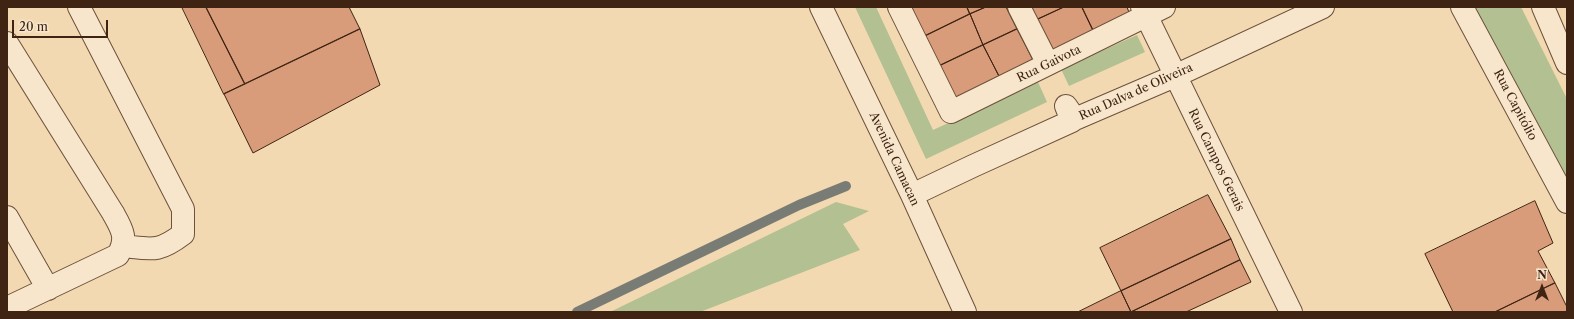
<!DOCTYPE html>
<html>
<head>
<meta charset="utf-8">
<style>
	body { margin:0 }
	#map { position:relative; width:1574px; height:319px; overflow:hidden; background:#f2d9b1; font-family:"Libre Caslon Text",serif }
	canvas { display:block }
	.frame { position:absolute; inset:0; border:8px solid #3f2414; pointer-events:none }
	.north { position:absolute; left:1522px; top:267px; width:40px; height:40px; -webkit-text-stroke:3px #f7e6cc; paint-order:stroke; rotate:0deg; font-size:11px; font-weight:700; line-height:16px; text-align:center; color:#3f2414 }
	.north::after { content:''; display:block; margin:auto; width:14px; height:18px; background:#3f2414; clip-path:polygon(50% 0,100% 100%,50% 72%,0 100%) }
	.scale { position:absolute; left:12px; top:20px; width:96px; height:18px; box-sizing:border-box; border:2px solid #3f2414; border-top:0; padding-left:5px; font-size:12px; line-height:14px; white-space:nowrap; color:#3f2414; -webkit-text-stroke:3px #f7e6cc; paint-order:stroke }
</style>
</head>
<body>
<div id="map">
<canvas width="1574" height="319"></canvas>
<div class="frame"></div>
<div class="north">N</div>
<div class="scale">20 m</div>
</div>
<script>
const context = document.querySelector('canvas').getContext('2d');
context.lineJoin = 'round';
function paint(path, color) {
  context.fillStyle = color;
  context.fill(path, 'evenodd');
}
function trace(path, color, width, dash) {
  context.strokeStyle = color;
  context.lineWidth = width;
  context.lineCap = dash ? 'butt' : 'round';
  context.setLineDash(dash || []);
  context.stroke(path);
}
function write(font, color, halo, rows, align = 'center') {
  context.font = font + ' "Libre Caslon Text",serif';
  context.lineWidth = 3;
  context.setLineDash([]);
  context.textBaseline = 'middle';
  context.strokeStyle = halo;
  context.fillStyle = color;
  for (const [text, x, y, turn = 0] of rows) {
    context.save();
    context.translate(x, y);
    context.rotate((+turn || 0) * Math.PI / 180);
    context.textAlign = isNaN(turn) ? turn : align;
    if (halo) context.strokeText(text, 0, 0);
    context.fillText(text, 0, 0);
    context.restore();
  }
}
const green = new Path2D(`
	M855,7H876L933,130L1038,82L1047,102L926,159Z
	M1475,7H1521L1567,99V186L1563,182Z
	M1137,35L1145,52L1069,86L1061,69Z
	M836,202L869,211L843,224L860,250L700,312H610Z`);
const stream = new Path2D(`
	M577,312L799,205L846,186`);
const building = new Path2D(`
	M182,7H206L245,84L224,94Z
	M206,7H349L360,29L245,84Z
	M912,7H967L970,14L925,36Z
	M967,7H986L970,14Z
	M986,7H1006L1017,29L983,45L970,14Z
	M1027,7H1064L1034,21Z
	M1064,7H1082L1094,32L1049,54L1034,21Z
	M1082,7H1127L1130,15L1094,32Z
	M970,14L983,45L939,66L925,36Z
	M360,29L380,85L253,153L224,94Z
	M1017,29L1035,64L1001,80L983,45Z
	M983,45L1001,80L956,101L939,66Z
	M1208,195L1231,239L1121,291L1100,248Z
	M1535,201L1553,243L1538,251L1555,283L1495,312H1453L1425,254Z
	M1231,239L1240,260L1131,312L1121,291Z
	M1240,260L1251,282L1186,312H1131Z
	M1555,283L1567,307V312H1495Z
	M1121,291L1131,312H1078Z`);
const minor = new Path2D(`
	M79,7L183,209V234C158,253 152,249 123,246
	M821,7L912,195L965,312
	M899,7L951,112L1164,7
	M1019,7L1048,64
	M1142,7L1291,312
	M1462,7L1567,202
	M1543,7L1567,63
	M7,43L113,213C122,229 128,238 118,255L7,308
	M912,195L973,166L1072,121L1066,106L1075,119L1175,76L1323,7
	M7,217L48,289`);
const streetNames = [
	["Rua Gaivota",1049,64,-26],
	["Rua Dalva de Oliveira",1136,92,-24],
	["Rua Capitólio",1515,105,62],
	["Avenida Camacan",894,159,65],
	["Rua Campos Gerais",1216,160,64]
];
paint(green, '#b3c091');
trace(stream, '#797c75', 10);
paint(building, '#d89c7a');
trace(building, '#3f2414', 1);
trace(minor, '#6c513b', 24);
trace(minor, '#f7e6cc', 22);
write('12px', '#3f2414', '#f7e6cc', streetNames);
</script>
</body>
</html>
